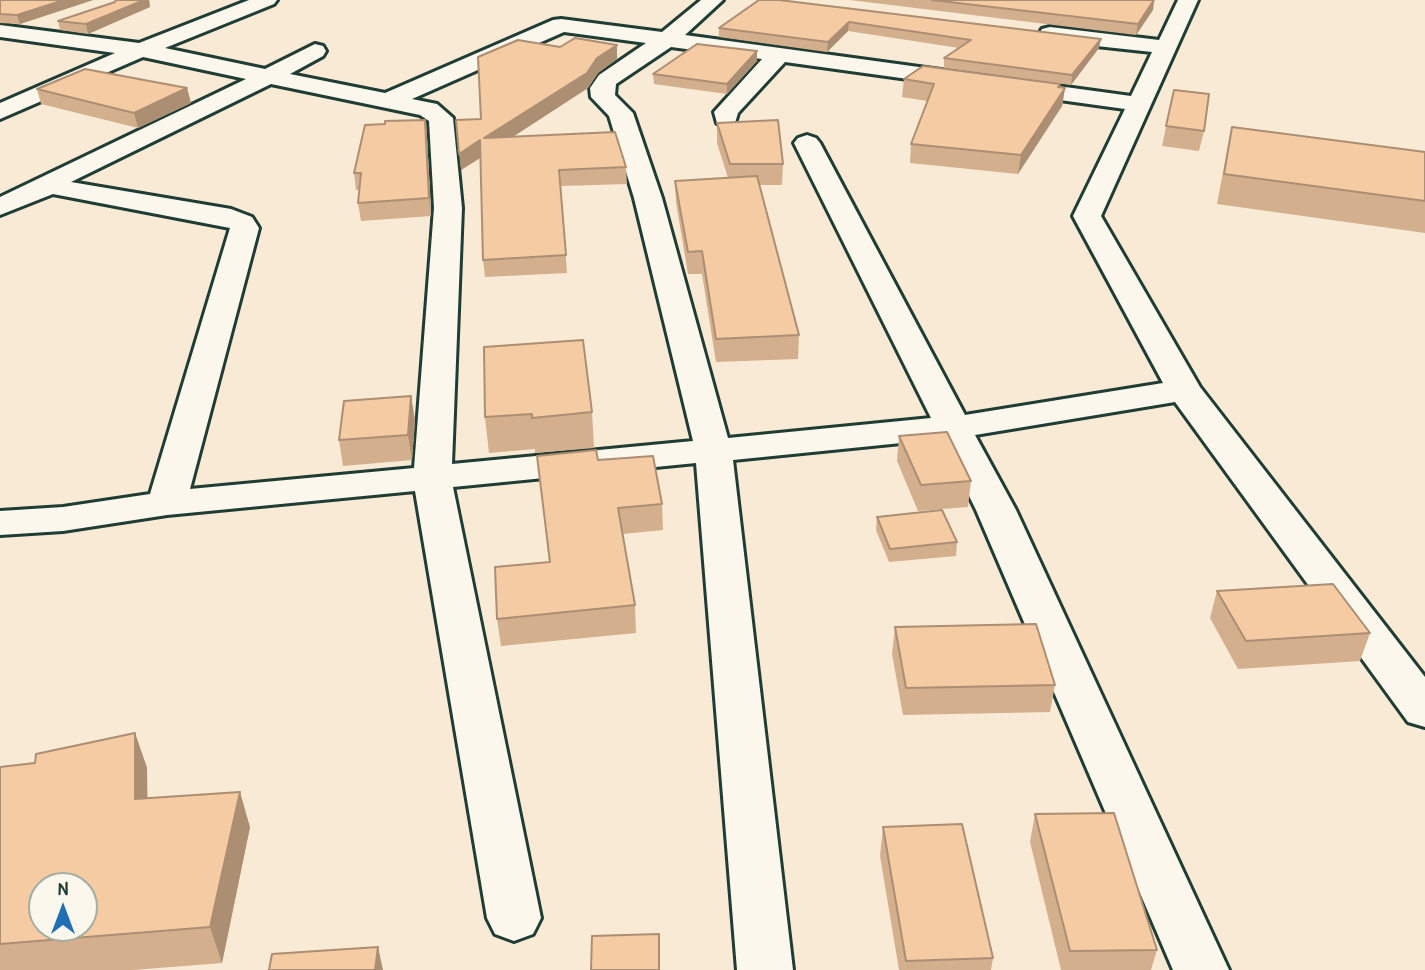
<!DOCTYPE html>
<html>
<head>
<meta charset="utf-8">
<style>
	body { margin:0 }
	#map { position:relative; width:1425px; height:970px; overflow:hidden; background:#f9ead6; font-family:"Patrick Hand",sans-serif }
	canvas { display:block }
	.north { position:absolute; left:28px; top:872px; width:70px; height:70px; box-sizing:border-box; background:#fbf7ec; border:2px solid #a3ada2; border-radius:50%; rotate:0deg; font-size:19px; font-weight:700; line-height:28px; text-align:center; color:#1f3d34 }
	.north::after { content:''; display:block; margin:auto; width:24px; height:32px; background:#1f6fb2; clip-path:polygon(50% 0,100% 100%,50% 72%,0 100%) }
</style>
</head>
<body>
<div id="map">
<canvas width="1425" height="970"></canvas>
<div class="north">N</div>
</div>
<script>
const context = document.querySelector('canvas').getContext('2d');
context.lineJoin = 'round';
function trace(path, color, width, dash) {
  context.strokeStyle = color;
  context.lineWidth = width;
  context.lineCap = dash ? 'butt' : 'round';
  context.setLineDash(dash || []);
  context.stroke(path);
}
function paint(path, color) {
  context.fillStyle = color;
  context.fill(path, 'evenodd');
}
const minor = new Path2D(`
	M249,0H277L274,4L165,48L265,69L315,44L323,46L326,51L323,56L290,74L385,93L553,20L561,19L662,32L701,0H723L685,35L1131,96L1152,52L1050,41L1042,39L1039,34L1042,29L1050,27L1159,40L1178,0H1198L1101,216L1200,387L1425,677V727L1408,722L1175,402L975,435L1016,510L1229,970H1173L976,510L941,439L733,460L793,970H737L696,463L453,487L541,918L533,934L514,941L495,934L487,918L415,491L167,515L63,531L0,535V511L63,507L150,494L230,228L53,194L0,215V197L246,79L143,57L0,119V103L115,53L0,37V25L139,43ZM564,32L646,43L599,75L590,88L591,97L609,116L634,198L693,441L452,464L462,208L453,118L437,104L412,99ZM671,47L762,59L714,112L717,123L726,125L735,123L738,113L785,62L1125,109L1073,216L1163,383L965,415L820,143L816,138L807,135L798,138L794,143L931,418L728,438L662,198L633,113L615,95L616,84ZM271,84L420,115L429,121L434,208L414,468L190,489L259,228L252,217L231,209L71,182Z`);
const wall = new Path2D(`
	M0,0H93L20,24L0,23Z
	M116,0H149L150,7L88,34L60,30L58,21L115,2Z
	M759,0L1099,48L1071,85L944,68V58L959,48L848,31L827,52L719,37V28Z
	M850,0H1154L1153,10L1136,35Z
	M617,45V59L598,73L588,88L512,137L626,167L627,184L561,186L567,273L485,277L483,260L481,157L461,170L481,119Z
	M757,61L727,94L654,84L653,74Z
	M904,79L1060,84V88H1065L1062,106L1018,174L910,163L911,144L927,101L902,97Z
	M187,88L191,103L138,128L41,104L37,89Z
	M1174,90L1204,131L1199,151L1162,146Z
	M717,123L783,164L782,185H760L799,335L798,359L716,362L702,274H688L676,202L675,181L728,178L717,143Z
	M1232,127L1425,152V233L1217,204L1226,156Z
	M427,136L431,216L361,221L358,203L360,190H356L354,173Z
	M583,340L592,412L594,448L535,453V449L489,453L485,417Z
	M411,396L415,421L412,460L343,466L339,440Z
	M899,436L971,481L968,507L918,511L897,461Z
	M537,456L662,504L663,530L623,534L635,605L636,633L501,646L497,619L549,562Z
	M877,517L957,542L956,556L889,562L876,530Z
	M1217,591L1370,633L1360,661L1238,669L1210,618Z
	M895,627L1055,685L1050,712L903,715L892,654Z
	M135,733L147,768V799L250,827L222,963L133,970H0V767L35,763Z
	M1035,814L1157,950L1151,970H1061L1030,842Z
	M883,827L993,958L991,970H899L880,856Z`);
const shadedWall = new Path2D(`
	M64,0H93L20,24L17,15Z
	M144,0H149L150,7L88,34L86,24Z
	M1154,0L1153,10L1136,35L1138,24Z
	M849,22L848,31L827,52L828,42Z
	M1101,39L1099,48L1071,85L1072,75Z
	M617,45V59L598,73L588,88L485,155L484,138Z
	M757,51V61L727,94V84Z
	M1060,84L1058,98L1065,88L1062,106L1018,174L1021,155Z
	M187,88L191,103L138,128L134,113Z
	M425,120L427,136L431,216L429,198Z
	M480,140L482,157L461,170L459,154Z
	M411,396L415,421L412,460L408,435Z
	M135,733L147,768L148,835L135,799Z
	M240,792L250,827L222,963L210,927Z
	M378,947L383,970H375Z`);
const building = new Path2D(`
	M0,0H64L17,15L0,14Z
	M116,0H144L86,24L58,21L115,2Z
	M759,0H779L1101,39L1072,75L944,58L971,40L849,22L828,42L719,28Z
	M932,0H1154L1138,24Z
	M575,38L617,45L597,58L587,73L484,138L615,132L626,167L559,170L566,255L483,260L480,140L459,154L456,120L481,119L478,57L518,40L560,47Z
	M697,44L757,51L727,84L653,74Z
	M923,66L1060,84L1058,87L1065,88L1021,155L911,144L934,84L904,79Z
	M85,69L187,88L134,113L37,89Z
	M1174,90L1209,94L1204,131L1166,126Z
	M425,120L429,198L358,203L361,173H354L365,125L385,124V121Z
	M778,120L783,164H730L717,123Z
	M1232,127L1425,152V201L1224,174Z
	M757,176L799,335L716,339L702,251L688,252L675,181Z
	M583,340L592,412L532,418V414L485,417L484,347Z
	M411,396L408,435L339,440L344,401Z
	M947,432L971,481L921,485L899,436Z
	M596,450L598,460L653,456L662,504L618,508L635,605L497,619L495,567L550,562L537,456Z
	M942,510L957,542L890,549L877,517Z
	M1333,584L1370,633L1246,641L1217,591Z
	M1036,624L1055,685L906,688L895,627Z
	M135,733V799L240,792L210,927L0,944V767L35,763L36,754ZM42,886H84V928H42Z
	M1114,813L1157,950L1070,951L1035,814Z
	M962,824L993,958L906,961L883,827Z
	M659,934V970H591L592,936Z
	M378,947L375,970H269L272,954Z`);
trace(minor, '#1f3d34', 6);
paint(minor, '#fbf7ec');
paint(wall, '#d3af8d');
paint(shadedWall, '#ac8e73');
paint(building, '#f5cba4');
trace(building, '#ac8e73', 2);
</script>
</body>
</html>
